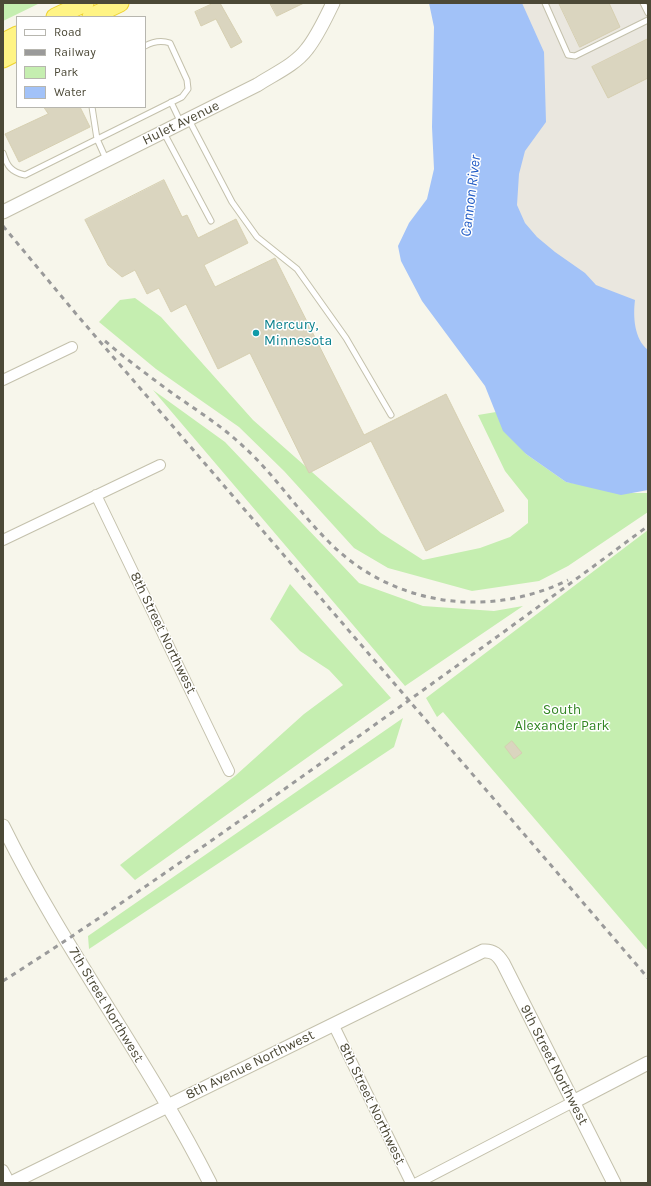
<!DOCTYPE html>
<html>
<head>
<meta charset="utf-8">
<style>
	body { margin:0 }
	#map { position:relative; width:651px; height:1186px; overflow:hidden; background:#f7f6eb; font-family:Karla,sans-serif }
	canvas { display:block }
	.frame { position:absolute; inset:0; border:4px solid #4c4937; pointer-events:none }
	.legend { position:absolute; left:16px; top:16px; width:130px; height:92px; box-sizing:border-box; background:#fff; border:1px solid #b7b6af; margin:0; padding:5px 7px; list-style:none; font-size:12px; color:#4c4937 }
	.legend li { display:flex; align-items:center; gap:8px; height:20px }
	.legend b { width:20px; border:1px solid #b7b6af }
</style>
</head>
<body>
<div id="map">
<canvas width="651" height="1186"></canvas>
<div class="frame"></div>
<ul class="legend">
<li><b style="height:5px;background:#fff"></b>Road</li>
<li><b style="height:5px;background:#9a9a9a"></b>Railway</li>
<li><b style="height:11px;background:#c5eeb0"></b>Park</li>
<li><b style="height:11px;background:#a2c2f8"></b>Water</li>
</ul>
</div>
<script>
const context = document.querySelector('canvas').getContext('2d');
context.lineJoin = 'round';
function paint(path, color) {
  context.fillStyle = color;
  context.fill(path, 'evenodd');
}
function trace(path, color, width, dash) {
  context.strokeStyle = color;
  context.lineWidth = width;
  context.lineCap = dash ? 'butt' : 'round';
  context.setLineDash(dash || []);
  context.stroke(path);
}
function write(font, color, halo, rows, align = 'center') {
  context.font = font + ' Karla,sans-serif';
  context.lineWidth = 3;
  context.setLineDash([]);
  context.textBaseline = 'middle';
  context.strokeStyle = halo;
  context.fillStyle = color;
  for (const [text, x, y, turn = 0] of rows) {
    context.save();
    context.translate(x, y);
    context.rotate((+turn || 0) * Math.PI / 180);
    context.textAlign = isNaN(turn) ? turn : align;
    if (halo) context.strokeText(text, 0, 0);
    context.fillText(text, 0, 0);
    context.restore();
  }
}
const industrial = new Path2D(`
	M477,3H648V419L512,290Z`);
const green = new Path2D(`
	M3,3H40L3,21Z
	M135,298L161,317L253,420L381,533L423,560L480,548L510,537L528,523V500L505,471L478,415L496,412L526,454L566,482L631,493H648V512L568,566L539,581L472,591L388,568L354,548L284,471L239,427L156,369L99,322L120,300Z
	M153,390L225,442L359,583L423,606L494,611L523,606L405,686Z
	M648,530V951L443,712L437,717L426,698Z
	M290,584L391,698L135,880L120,865L235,776L304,714L343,685L329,670L300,651L270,619Z
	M403,718L394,747L89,949L88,936Z`);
const water = new Path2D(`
	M429,3H522L544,52L546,122L525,151L519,174L517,205L525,223L537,237L555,252L585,273L596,285L635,300C633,316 634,339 648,350V490L621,495L566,482L526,454L503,431L485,386L422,301L401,261L398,246L409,223L427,199L434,169L432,127L434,27Z`);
const building = new Path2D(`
	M214,3H220L242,42L231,48L216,19L201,26L195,12Z
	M270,3H304L277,16Z
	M559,3H609L620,27L580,47Z
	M648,39V78L608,98L592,67Z
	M44,107H80L90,127L19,162L5,134L48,114Z
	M164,180L182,217L187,215L198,238L236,219L248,243L204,265L215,287L275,258L364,435L446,394L504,511L426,551L371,441L309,473L250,353L218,369L186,304L171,312L159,288L147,294L135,270L122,277L108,265L85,220Z
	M512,741L522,753L514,759L505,747Z`);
const service = new Path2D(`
	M545,3L568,55L575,56L648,20
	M643,3L648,13
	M171,102L181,123
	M92,107L97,139L106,159
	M189,120L232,202L257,237L297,269L346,338L391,415
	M164,133L211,221
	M3,153C7,166 11,172 25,175L182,97L188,89L187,80L170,43C161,40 154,41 145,46`);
const minor = new Path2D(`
	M3,380L72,347
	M96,495L229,771
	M3,540L160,465
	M333,1024L411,1183
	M3,1170L10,1183
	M417,1183L573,1102`);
const tertiary = new Path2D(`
	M3,212L257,85C274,74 295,65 307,49C318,35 325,19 333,3
	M3,826C64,950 148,1060 210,1183
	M573,1102L648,1063
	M11,1183L483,951C493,950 498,955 503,963L614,1183`);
const trunk = new Path2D(`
	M55,17L85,3
	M91,17L120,3
	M3,42L17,35
	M3,59L17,52`);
const rail = new Path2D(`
	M3,226L77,315L648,978
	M105,341C126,359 149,376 172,393C196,410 222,426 244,447C276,476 300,514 331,544C394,606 489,619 568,580
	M3,981C110,913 214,839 317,766C428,687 539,607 648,526`);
const markers = [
	[256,333,4,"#0f9aa8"]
];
const streetNames = [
	["Hulet Avenue",181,123,-26],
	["8th Street Northwest",163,633,64],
	["7th Street Northwest",106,1005,59],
	["8th Avenue Northwest",250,1065,-26],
	["9th Street Northwest",554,1065,63],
	["8th Street Northwest",372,1104,64]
];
const cultureNames = [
	["Mercury,",264,325],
	["Minnesota",264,341]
];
const parkNames = [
	["South",562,710],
	["Alexander Park",562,726]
];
const waterNames = [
	["Cannon River",471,196,-83]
];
paint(industrial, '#eae7df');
paint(green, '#c5eeb0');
paint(water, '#a2c2f8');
paint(building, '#dad5bf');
trace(building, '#d6cfb1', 1);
trace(service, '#c4c1ac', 7);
trace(minor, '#c4c1ac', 12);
trace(tertiary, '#c4c1ac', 15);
trace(trunk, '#eed22e', 19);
trace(service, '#fff', 5);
trace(minor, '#fff', 10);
trace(tertiary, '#fff', 13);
trace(trunk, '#fff485', 17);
trace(rail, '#9a9a9a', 3, [5, 5]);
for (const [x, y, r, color] of markers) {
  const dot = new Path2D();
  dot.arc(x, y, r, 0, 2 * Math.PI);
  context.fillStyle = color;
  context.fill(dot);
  trace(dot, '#fff', 1.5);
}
write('14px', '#4c4937', '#fff', streetNames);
write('14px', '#0d838f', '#fff', cultureNames, 'left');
write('14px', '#328623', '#fff', parkNames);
write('italic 15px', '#235dc6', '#fff', waterNames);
</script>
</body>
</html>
